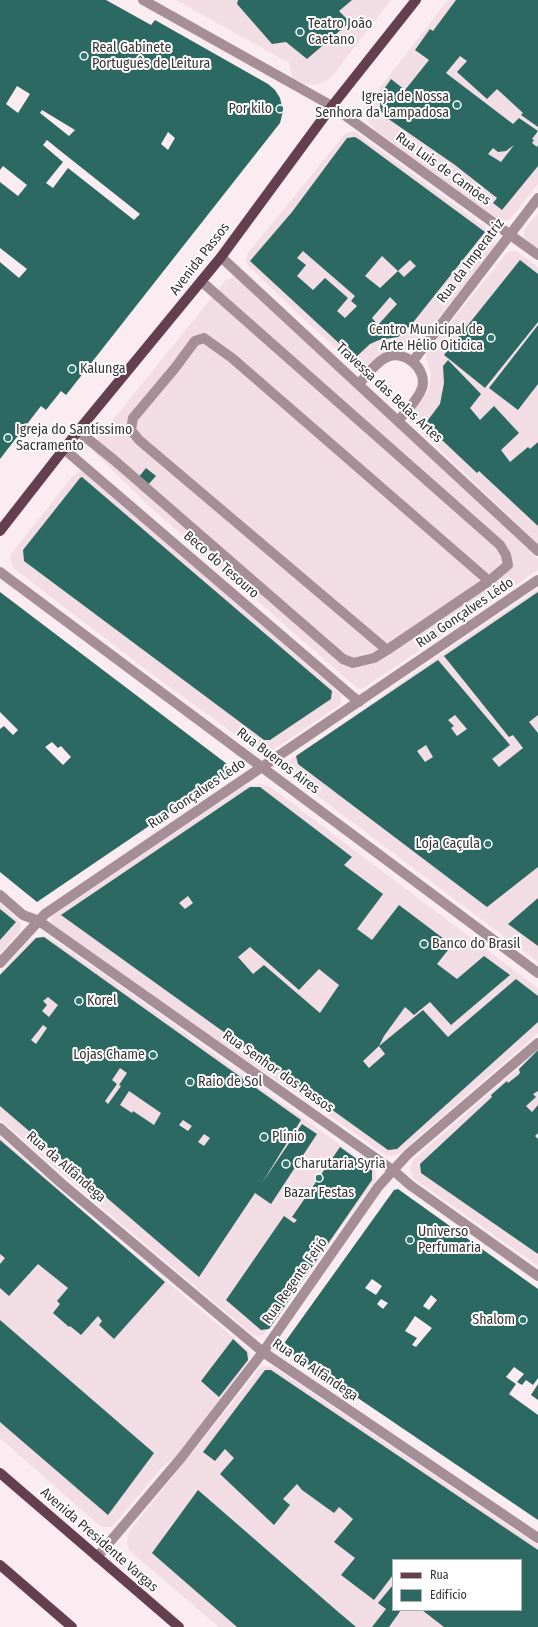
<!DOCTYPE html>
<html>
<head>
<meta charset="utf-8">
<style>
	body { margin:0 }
	#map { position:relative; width:538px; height:1627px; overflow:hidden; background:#faecf1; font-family:"Fira Sans Condensed",sans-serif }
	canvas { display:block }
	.legend { position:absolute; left:392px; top:1559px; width:130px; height:52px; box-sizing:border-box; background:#fff; border:1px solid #afadae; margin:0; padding:5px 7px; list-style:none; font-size:12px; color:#383335 }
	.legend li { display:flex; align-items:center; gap:8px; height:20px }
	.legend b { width:20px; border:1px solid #afadae }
</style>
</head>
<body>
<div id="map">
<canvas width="538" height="1627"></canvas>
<ul class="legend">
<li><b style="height:5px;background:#643f4d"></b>Rua</li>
<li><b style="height:11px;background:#2b6962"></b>Edifício</li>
</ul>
</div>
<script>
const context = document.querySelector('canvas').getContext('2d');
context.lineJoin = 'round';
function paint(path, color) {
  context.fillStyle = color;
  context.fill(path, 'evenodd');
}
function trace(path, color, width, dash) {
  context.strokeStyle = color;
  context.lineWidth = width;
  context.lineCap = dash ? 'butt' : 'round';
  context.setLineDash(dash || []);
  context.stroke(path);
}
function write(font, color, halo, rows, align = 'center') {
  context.font = font + ' "Fira Sans Condensed",sans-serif';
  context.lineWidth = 4;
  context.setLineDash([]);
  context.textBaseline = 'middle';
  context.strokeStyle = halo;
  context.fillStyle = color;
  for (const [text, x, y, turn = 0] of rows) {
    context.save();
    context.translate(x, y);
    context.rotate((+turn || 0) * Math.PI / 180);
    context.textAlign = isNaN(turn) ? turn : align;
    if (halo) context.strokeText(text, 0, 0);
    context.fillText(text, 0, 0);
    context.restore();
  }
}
const built = new Path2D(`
	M176,0H391L337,70L331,77L322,83L312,85L306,84L293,79L289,63Z
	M448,0H538V184L510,219L505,221L499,222L373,128L368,122L366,115V109L368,103Z
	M350,132H355L489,230L495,241L494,248L470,280L418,342L412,347L404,350H392L383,353L362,369H358L295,311L248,265L246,260L248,253L345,134Z
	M538,213V252L525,241L524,235L525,229Z
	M511,251H516L538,267V544L408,419V414L410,410L422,400L427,393L430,384L431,374L426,357V353L507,253Z
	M234,277L239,278L402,430L538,559V570L362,689L357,688L150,507L94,452L95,442L226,280Z
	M81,471H84L341,695V704L270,752L264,753L258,751L153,675L13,568L10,559L11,554L72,477Z
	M538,589V962L291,776L287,769V764L290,760L445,652Z
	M260,784L269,786L538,988V1033L397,1155L391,1156L385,1155L322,1110L192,1024L53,926L51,923L52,916L244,787Z
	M0,904L20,922L21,926L20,931L0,953Z
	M44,936L50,938L107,977L375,1170L376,1179L263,1335L259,1336L253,1335L74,1184L0,1119V973L30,940L37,937Z
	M538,1052V1266L413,1178L410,1168L414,1159Z
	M0,1137L90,1217L248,1350L250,1354L248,1363L193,1435L176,1456L162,1467L112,1527H101L0,1438Z
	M263,1366L273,1367L538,1546V1627H219L130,1551L127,1545L128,1533L260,1368ZM393,1560H521V1610H393Z`);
const building = new Path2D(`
	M0,0H106L151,25L155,20L268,84L275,90L280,98L283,111L280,123L66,395L61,391L46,410L41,406L0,459V262L19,278L27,269L0,248V182L18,196L27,185L3,166L0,170ZM17,86L30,94L18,113L6,104ZM42,110L75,130L69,136L40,113ZM168,132L175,138L168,150L161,144ZM47,140L58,149L140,214L134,220L68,168L53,188L46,183L63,162L43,145Z
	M238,0H352L339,11L350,22L307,59L286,42L272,44L237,4Z
	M456,0H538V127L521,115L523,113L497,89L487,99L457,72L467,61L460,56L446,73L513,124L519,118L538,131L532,139L534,140L532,143L537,147L538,145V166L502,210L493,203L497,198L455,165L387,118L381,111L380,106L382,92L391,79L405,90L429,60L415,50L430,29L433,31ZM514,145L501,162L488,154L493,148L498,152L506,151Z
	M355,137L360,140L485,232L411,325L398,337L379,340L370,344L355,358L250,261L292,212L347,138ZM303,251L355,296L351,301L357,306L345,318L337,311L348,298L325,278L313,290L297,276L306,265L297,258ZM382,256L398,271L410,260L416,266L404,277L398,271L380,288L365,276ZM390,297L397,304L378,325L372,318Z
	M520,260L538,274V322L485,388L444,355Z
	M538,325V384L518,410L489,388Z
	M448,360L481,394L470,408L480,420L494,406L519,433L501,450L510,462L528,447L530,449L538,442V526L479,471L477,473L425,424L440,404L444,383L443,366Z
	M146,468L156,476L147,486L138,478Z
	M82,477L332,691L331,699L270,740H264L24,561L23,550L80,478Z
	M0,592L227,764L228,768L227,773L37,902L0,872V729L4,726L13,735L18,730L0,712ZM52,742L58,748L61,746L71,757L63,765L45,747Z
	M538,592V715L529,722L538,733V867L487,907L298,764L296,756L438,660L510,745L492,759L499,767L523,748L513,735L509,737L444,656ZM455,715L467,729L457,736L451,728L454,726L448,720ZM426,745L433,757L425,762L417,751Z
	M250,787H260L352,857L344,865L383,894L357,929L372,940L399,905L452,945L437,964L457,979L484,956L510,975L451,1025L430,1002L414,1015L405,1007L384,1036L379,1046L363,1061L369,1068L385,1054L379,1046L423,1010L448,1037L516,979L538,996V1022L397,1149L388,1150L61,915ZM188,896L193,903L185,909L179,903ZM250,947L299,990L319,969L339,985L320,1013L264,965L253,974L238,957Z
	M538,898V946L508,924Z
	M0,909L16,922L0,940Z
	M44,937L301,1120L262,1183L302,1124L317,1134L271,1204L255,1193L199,1277L0,1106V975L36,938ZM48,997L58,1005L49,1017L42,1011L47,1005L43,1001ZM43,1025L47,1028L36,1044L31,1040ZM120,1068L127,1073L119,1085L121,1086L108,1104L105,1101L117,1084L112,1080ZM129,1091L161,1113L154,1125L133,1111L132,1113L120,1105ZM183,1120L192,1126L188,1131L179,1125ZM204,1134L210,1138L204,1146L198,1142Z
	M538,1050V1091L533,1094L536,1097L526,1106L532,1112L538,1105V1133L535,1136L538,1139V1254L421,1173L420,1164L492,1097L491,1095L507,1081L508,1083L517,1076L520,1073L519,1069Z
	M0,1140L165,1282L114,1339L99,1325L102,1321L98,1316L81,1335L70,1326L69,1327L53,1313L60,1304L57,1301L68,1288L38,1264L9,1296L0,1288V1264L5,1258L0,1254Z
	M340,1147L372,1170V1180L269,1329L261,1330L226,1300L284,1216L294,1223L297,1220L292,1217Z
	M398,1189L538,1289V1378L533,1385L526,1380L522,1385L517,1382L524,1374L514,1367L506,1377L516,1384L509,1394L538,1415V1520L287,1350L285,1342L394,1190ZM372,1279L382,1286L376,1295L365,1288ZM431,1295L437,1300L429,1310L423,1306ZM381,1299L388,1303L383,1309L377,1304ZM415,1316L432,1328L416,1347L412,1345L417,1338L405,1331Z
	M0,1320L154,1453L108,1515L0,1422Z
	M233,1339L247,1352L248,1360L219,1397L201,1381Z
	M265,1370H271L538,1550V1627H444L422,1610H521V1560H393V1575L374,1600L341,1575L355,1558L334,1542L353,1519L339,1507L334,1513L302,1490L297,1484L283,1499L290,1505L274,1525L220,1474L234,1458L225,1449L215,1461L203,1452Z
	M538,1384V1400L531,1395Z
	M198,1490L336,1610L356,1627H237L152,1553Z
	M393,1585V1610H401L389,1627H372L386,1609L378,1603Z`);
const minor = new Path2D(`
	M143,0L332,106L538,255
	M221,257L538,551
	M413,361L538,198
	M359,384C367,375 374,364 385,358C403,348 428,368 422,388C418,400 407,410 399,420
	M78,431L114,460L343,659L353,663L374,658L387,650L489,581L508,565L506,555L500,545L201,281
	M64,449L359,702
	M0,572L538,973
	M387,650L139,440L131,430L133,418L175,368L195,341L204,338L232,358L489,581
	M0,895L23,915L39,921L394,1171L410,1185L538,1276
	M0,963L45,914L538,580
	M0,1128L61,1183L263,1352L538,1538
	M97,1557L181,1458L263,1352L378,1187L408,1154L538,1043`);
const major = new Path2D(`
	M0,531L78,431L221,257L332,106L416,0
	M0,1473L179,1627
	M0,1565L72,1627`);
const markers = [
	[300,32,4,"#2f776f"],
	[84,56,4,"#2f776f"],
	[457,105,4,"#2f776f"],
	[280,109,4,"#2f776f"],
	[491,338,4,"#2f776f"],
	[72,369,4,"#2f776f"],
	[8,438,4,"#2f776f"],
	[488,844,4,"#2f776f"],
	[424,944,4,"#2f776f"],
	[79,1001,4,"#2f776f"],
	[153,1055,4,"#2f776f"],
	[190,1082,4,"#2f776f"],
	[264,1137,4,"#2f776f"],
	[286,1164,4,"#2f776f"],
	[319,1178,4,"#2f776f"],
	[410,1240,4,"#2f776f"],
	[523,1320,4,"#2f776f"]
];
const poiNames = [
	["Teatro João",308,24],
	["Caetano",308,40],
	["Real Gabinete",92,48],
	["Português de Leitura",92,64],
	["Igreja de Nossa",449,97,"right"],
	["Senhora da Lampadosa",449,113,"right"],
	["Por kilo",272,109,"right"],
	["Centro Municipal de",483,330,"right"],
	["Arte Hélio Oiticica",483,346,"right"],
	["Kalunga",80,369],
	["Igreja do Santíssimo",16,430],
	["Sacramento",16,446],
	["Loja Caçula",480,844,"right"],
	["Banco do Brasil",432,944],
	["Korel",87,1001],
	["Lojas Chame",145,1055,"right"],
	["Raio de Sol",198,1082],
	["Plínio",272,1137],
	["Charutaria Syria",294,1164],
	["Bazar Festas",319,1193,"center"],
	["Universo",418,1232],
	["Perfumaria",418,1248],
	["Shalom",515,1320,"right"]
];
const streetNames = [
	["Rua Luis de Camões",443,169,36],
	["Avenida Passos",200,259,-52],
	["Rua da Imperatriz",471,261,-53],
	["Travessa das Belas Artes",389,393,43],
	["Beco do Tesouro",221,565,41],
	["Rua Gonçalves Lédo",465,613,-34],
	["Rua Buenos Aires",278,761,37],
	["Rua Gonçalves Lédo",197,794,-34],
	["Rua Senhor dos Passos",278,1072,35],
	["Rua da Alfândega",66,1167,41],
	["Rua Regente Feijó",295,1281,-55],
	["Rua da Alfândega",315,1370,34],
	["Avenida Presidente Vargas",99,1540,41]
];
paint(built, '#f3dde4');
paint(building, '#2b6962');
trace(minor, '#a58e96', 10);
trace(major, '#643f4d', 10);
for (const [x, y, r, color] of markers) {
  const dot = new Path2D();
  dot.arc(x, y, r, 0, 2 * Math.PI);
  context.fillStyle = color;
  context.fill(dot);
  trace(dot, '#fff', 1.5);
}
write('14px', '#383335', '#fff', poiNames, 'left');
write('14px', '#383335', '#fff', streetNames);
</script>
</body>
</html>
